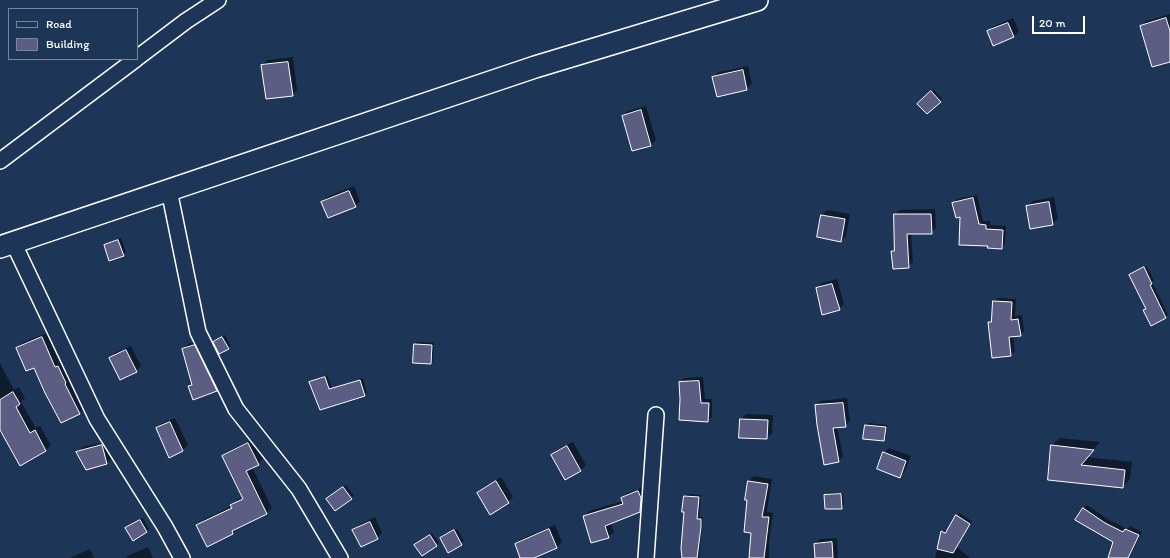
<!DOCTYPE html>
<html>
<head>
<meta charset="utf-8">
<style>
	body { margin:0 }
	#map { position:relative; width:1170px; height:558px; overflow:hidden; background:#1d3557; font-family:Itim,sans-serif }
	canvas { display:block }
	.legend { position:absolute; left:8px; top:8px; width:130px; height:52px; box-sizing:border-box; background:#1d3557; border:1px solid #77869a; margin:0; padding:5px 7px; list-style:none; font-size:12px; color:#fff }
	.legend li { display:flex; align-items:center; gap:8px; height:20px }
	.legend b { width:20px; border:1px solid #77869a }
	.scale { position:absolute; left:1032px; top:16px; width:53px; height:18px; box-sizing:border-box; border:2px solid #fff; border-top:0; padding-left:5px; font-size:12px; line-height:14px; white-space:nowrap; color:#fff; -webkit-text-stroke:3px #1d3557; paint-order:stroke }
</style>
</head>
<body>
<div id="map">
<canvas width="1170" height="558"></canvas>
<ul class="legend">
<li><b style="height:5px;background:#1d3557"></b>Road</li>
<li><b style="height:11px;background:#5b5d82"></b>Building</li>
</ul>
<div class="scale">20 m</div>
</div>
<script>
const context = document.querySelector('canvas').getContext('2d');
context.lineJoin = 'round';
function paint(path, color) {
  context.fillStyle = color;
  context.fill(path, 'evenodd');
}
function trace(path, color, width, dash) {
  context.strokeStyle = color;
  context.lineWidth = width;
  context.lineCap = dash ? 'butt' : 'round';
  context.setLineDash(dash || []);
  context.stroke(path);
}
const shadow = new Path2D(`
	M1170,14V61L1141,26L1146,21Z
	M1013,18L1019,31L1014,37L988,31L994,26Z
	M293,57L297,90L292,95L262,65L268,60Z
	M748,66L752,84L746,89L713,77L719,72Z
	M934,90L942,99L940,101L919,104Z
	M646,106L656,140L651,145L623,116L628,111Z
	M354,186L360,201L355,207L322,202L327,197Z
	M977,195L983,221H990V225L1006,226L1005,244L1001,248L989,245L961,215L953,203L957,199Z
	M1054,197L1058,219L1052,224L1027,206L1033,201Z
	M935,209L936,228L931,233H911L913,262L908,267L892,251L895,248V214L899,210Z
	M827,210L850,214L846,236L841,241L818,237L822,215Z
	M121,238L126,252L123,255L105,246L107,243Z
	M1146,266L1154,280L1152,282L1168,315L1152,325L1144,310L1146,308L1130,275Z
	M837,279L844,304L839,309L817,289L822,283Z
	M998,298L1016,299L1015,316L1022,315L1024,331L1020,335L1013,336L1015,351L1011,355L993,357L989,323L992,319L994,301Z
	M47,333L60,363L63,361L84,408L79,413L18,348L22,343Z
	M225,335L231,346L228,348L214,342Z
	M200,341L222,385L217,390L190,386L193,383L183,349L188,344Z
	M417,342L434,343L433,361L431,363L415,345Z
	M131,346L141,366L136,371L110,359L115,353Z
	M0,363L14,390L19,387L25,398L21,402L36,428L40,426L51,445L46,450L21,465L3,434L2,435L0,432Z
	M327,375L332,388L363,378L367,393L365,395L320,409L310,382L313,380Z
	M703,377L705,399H712V417L707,421L680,383L684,378Z
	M847,398L850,421L845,426L837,427L843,456L839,461L816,406L820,401Z
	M746,414L773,415L772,433L767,438L741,419Z
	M175,418L188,445L182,450L157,429L162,423Z
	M868,423L887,425L886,438L884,440L866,425Z
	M1060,438L1100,442L1087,457L1132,462L1130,479L1122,487L1049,479L1052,445Z
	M253,439L263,459L258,464L252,467L272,508L266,513L238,528L233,533L198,525L203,520L232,506L237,500L243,497L223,456L228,451Z
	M107,441L112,458L107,463L86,469L78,453L83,447Z
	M573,442L586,465L580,471L552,455L557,450Z
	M889,448L911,456L905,471L900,476L884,453Z
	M754,476L772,479L767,512L773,513L769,543V558H750L752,532L748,499H746L749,481Z
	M501,477L513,497L508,502L478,493L483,488Z
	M346,485L354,496L351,498L330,497Z
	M644,487L645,506L640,511L611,523L614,532L608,537L584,516L589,511L623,501L622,499L627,493Z
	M828,493H843L844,505L841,508L825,496Z
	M687,494L701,495L699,517H703L699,558H681L685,512V496Z
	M1087,505L1109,520L1127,529L1130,526L1142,532L1129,558H1109L1114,542L1083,509Z
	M959,513L972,521L957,547L970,558H935L942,532L945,530H948Z
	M375,517L382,533L377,538L354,530L359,525Z
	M143,518L149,529L147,532L127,528Z
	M555,525L562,542L557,547L531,558H522L516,544L521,539Z
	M457,529L464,541L448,551L441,538Z
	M432,533L439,543L436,545L418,543Z
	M837,538L838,558H816L815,544L820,539Z
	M148,547L153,558H126L129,555Z
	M90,549L94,558H70L72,557Z`);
const building = new Path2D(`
	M1166,18L1170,31V62L1152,67L1140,26Z
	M1008,23L1014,37L993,46L987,31Z
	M288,62L293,96L266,99L261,65Z
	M743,70L747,90L717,97L712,77Z
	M931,91L941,102L927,114L917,104Z
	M641,110L651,146L632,151L622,116Z
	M349,191L356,207L328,218L321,202Z
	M973,198L979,224L986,225V229L1003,230L1002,249L987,248L988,246L959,245L960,217L956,218L952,203Z
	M1049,202L1053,225L1030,229L1026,206Z
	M894,214H931L932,234H907L909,268L893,269L891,251H894Z
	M821,215L845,219L841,242L817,237Z
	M118,240L124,256L109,261L104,245Z
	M1144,267L1152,284L1150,285L1166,318L1151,326L1143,310L1146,309L1129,275Z
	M832,284L840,310L822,315L816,288Z
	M993,301L1012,302L1011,320L1018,319L1021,336L1009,337L1011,356L992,358L988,322H991Z
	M42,337L55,367L58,366L66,383L65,384L80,414L61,423L45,393L34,368L26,371L16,348Z
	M222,337L229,349L219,354L213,342Z
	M414,344L432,345L431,364L413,363Z
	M195,345L217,391L193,400L188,386L192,385L182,349Z
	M126,350L137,372L120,380L109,358Z
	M325,377L329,389L360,380L365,396L320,410L309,382Z
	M699,381L701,403H709L708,422L679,420L680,399L679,382Z
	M13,392L20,404L16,407L30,433L35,430L46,451L20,466L0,430V400Z
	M843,403L846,427L833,428L839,462L824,465L817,425L815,405Z
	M740,419L768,420L767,439L739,438Z
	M170,422L183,451L169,458L156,428Z
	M865,425L886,427L884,441L863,439Z
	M248,443L259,465L246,471L267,514L232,531L233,534L207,547L196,525L232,508L230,505L243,499L222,456Z
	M102,445L107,464L86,470L76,452Z
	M1051,445L1094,450L1081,465L1125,470L1123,488L1048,480Z
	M567,446L581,471L565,480L551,455Z
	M883,452L906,461L900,478L877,469Z
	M496,481L509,503L490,515L477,493Z
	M748,481L768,484L762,517H769L764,558H749L751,533L744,532L747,500H745Z
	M343,487L352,499L335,511L326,499Z
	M638,491L641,498L640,512L605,526L609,538L591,543L583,516L623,504L621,498Z
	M841,494L842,509H825L824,495Z
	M684,496L699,497L697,519H701V527L697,558H682L681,548L684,512H682Z
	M1083,508L1105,523L1123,532L1125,529L1139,535L1128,558H1108L1113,542L1075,520Z
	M956,515L970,524L953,553L937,549L941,531L945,533Z
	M140,520L147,532L133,541L125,528Z
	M370,522L378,539L361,547L352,530Z
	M549,529L557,548L534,558H520L515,544Z
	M454,530L462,545L448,553L440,538Z
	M430,535L437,546L422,556L414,545Z
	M832,542L833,558H815L814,544Z`);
const street = new Path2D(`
	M137,58L186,21L218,0
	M0,161L136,59
	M169,190L198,332L236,409L299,489L340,558
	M13,242L97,419L165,527L182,558
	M646,558L656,415`);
const secondary = new Path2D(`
	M0,247L535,67L757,0`);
paint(shadow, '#0007');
paint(building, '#5b5d82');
trace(building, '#fff', 1);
trace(street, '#fff', 18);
trace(secondary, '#fff', 24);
trace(street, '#1d3557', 15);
trace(secondary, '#1d3557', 21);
</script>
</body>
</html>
